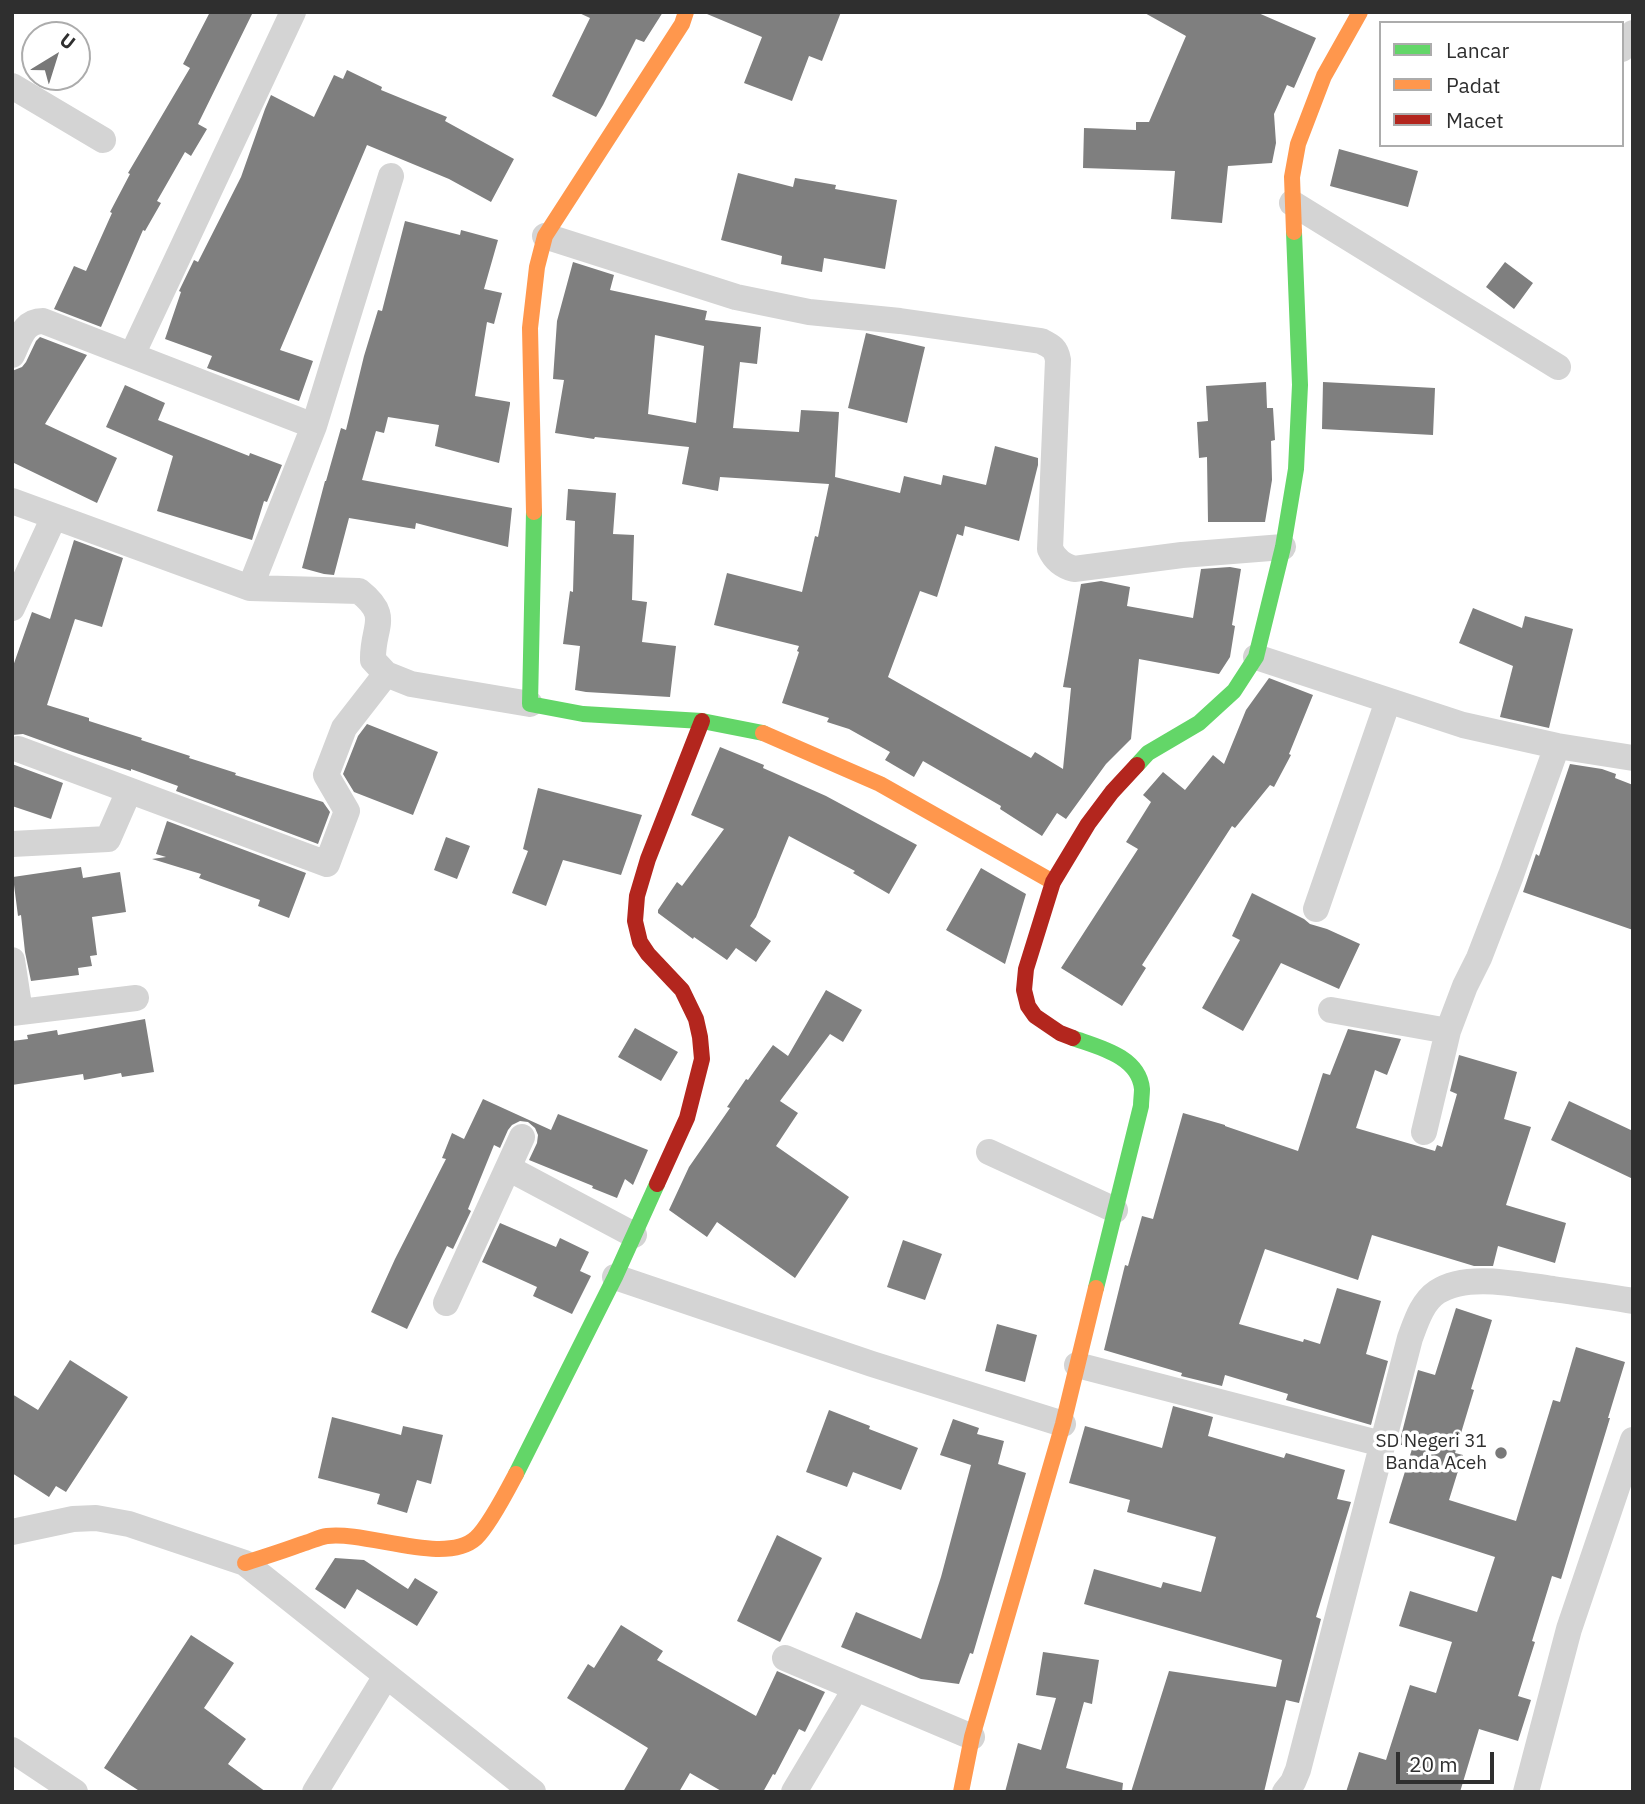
<!DOCTYPE html>
<html>
<head>
<meta charset="utf-8">
<style>
	body { margin:0 }
	#map { position:relative; width:1645px; height:1804px; overflow:hidden; background:#fff; font-family:"IBM Plex Sans",sans-serif }
	canvas { display:block }
	.frame { position:absolute; inset:0; border:14px solid #2f2f2f; pointer-events:none }
	.legend { position:absolute; left:1379px; top:21px; width:245px; height:126px; box-sizing:border-box; background:#fff; border:2px solid #acacac; margin:0; padding:9px 12px; list-style:none; font-size:21px; color:#2f2f2f }
	.legend li { display:flex; align-items:center; gap:14px; height:35px }
	.legend b { width:35px; border:2px solid #acacac }
	.north { position:absolute; left:21px; top:21px; width:70px; height:70px; box-sizing:border-box; background:#fff; border:2px solid #acacac; border-radius:50%; rotate:38deg; font-size:19px; font-weight:700; line-height:28px; text-align:center; color:#2f2f2f }
	.north::after { content:''; display:block; margin:auto; width:24px; height:32px; background:#787878; clip-path:polygon(50% 0,100% 100%,50% 72%,0 100%) }
	.scale { position:absolute; left:1396px; top:1752px; width:98px; height:32px; box-sizing:border-box; border:4px solid #2f2f2f; border-top:0; padding-left:9px; font-size:21px; line-height:24px; white-space:nowrap; color:#2f2f2f; -webkit-text-stroke:5px #fff; paint-order:stroke }
</style>
</head>
<body>
<div id="map">
<canvas width="1645" height="1804"></canvas>
<div class="frame"></div>
<ul class="legend">
<li><b style="height:9px;background:#63d668"></b>Lancar</li>
<li><b style="height:9px;background:#ff974d"></b>Padat</li>
<li><b style="height:9px;background:#b3261e"></b>Macet</li>
</ul>
<div class="north">U</div>
<div class="scale">20 m</div>
</div>
<script>
const context = document.querySelector('canvas').getContext('2d');
context.lineJoin = 'round';
function paint(path, color) {
  context.fillStyle = color;
  context.fill(path, 'evenodd');
}
function trace(path, color, width, dash) {
  context.strokeStyle = color;
  context.lineWidth = width;
  context.lineCap = dash ? 'butt' : 'round';
  context.setLineDash(dash || []);
  context.stroke(path);
}
function write(font, color, halo, rows, align = 'center') {
  context.font = font + ' "IBM Plex Sans",sans-serif';
  context.lineWidth = 7;
  context.setLineDash([]);
  context.textBaseline = 'middle';
  context.strokeStyle = halo;
  context.fillStyle = color;
  for (const [text, x, y, turn = 0] of rows) {
    context.save();
    context.translate(x, y);
    context.rotate((+turn || 0) * Math.PI / 180);
    context.textAlign = isNaN(turn) ? turn : align;
    if (halo) context.strokeText(text, 0, 0);
    context.fillText(text, 0, 0);
    context.restore();
  }
}
const building = new Path2D(`
	M210,12H253L198,124L207,129L191,156L185,152L157,201L161,203L145,231L143,230L101,327L54,309L74,266L86,271L112,213L110,212L130,174L128,173L190,68L183,64Z
	M577,12H663L644,42L636,39L603,105L596,117L552,96L590,18Z
	M707,12H841L822,61L809,56L792,101L744,83L762,37L707,14Z
	M1143,12H1256L1316,38L1294,88L1287,85L1274,114L1276,143L1272,163L1228,166L1222,223L1171,219L1175,171L1083,168L1084,128L1136,130V122H1149L1186,36Z
	M347,70L382,87L381,90L447,117L445,121L514,159L491,202L449,179L367,145L280,350L313,361L299,401L207,368L212,356L165,339L181,292L179,291L194,260L198,262L241,177L265,109L271,95L314,117L334,75L343,79Z
	M1339,149L1418,171L1408,207L1330,186Z
	M738,173L793,187L795,178L836,185L835,189L897,200L885,269L824,258L822,272L781,264L782,256L721,240Z
	M405,221L460,235L461,230L498,240L484,289L502,293L494,324L487,322L475,396L510,402V404L499,463L435,446L439,425L388,417L384,433L376,431L362,480L512,508L508,547L416,523L415,529L349,518L334,575L324,574L302,568L325,481H326L341,428L346,430L364,356L378,310L382,311Z
	M573,262L614,275L610,290L707,311L705,320L761,327L757,364L740,362L733,428L799,432L801,410L839,412L835,477L900,493L904,476L941,485L943,475L986,485L995,446L1038,458V465L1019,541L965,526L963,536L957,534L937,597L920,591L888,677L1031,758L1035,752L1063,769L1071,688L1063,687L1081,584L1101,581L1130,587L1127,606L1193,618L1201,569L1230,567L1241,569L1232,625L1235,626L1230,657L1219,674L1139,659L1131,739L1106,764L1066,819L1057,813L1042,836L1000,809L1001,806L923,761L914,777L885,760L890,752L849,729L827,722L829,718L782,703L799,652L797,651L799,646L714,625L727,573L802,592L815,536L818,537L829,484L720,477L718,491L682,484L689,447L595,437L594,439L555,433L564,380L553,379L557,321ZM655,335L704,346L696,423L648,414Z
	M1505,262L1533,283L1514,309L1486,287Z
	M866,333L925,347L907,423L848,408Z
	M40,337L87,355L45,424L117,458L97,503L12,462V371L22,367L26,362L36,341Z
	M1266,382L1267,408H1273L1275,440L1271,441L1272,480L1265,522H1208L1207,457L1199,458L1197,422L1208,421L1206,386Z
	M1323,382L1435,388L1433,435L1322,429Z
	M125,385L165,403L158,420L249,456L250,453L282,465L267,502L264,501L252,540L157,511L173,456L106,427Z
	M568,489L616,493L613,534L634,535L632,600L647,602L642,642L676,646L670,697L586,692L575,690L580,646L563,644L570,591L573,592L575,521L566,520Z
	M74,540L123,558L102,627L75,619L47,705L89,718V721L142,738L141,740L190,756L189,758L236,773L235,775L323,802L330,812L318,844L176,791L178,786L131,769V771L73,752L23,734L12,735V669L32,612L50,619Z
	M1473,608L1522,628L1525,616L1573,629L1549,728L1500,717L1513,666L1459,643Z
	M1269,678L1313,695L1289,754L1291,755L1274,787L1270,785L1235,828L1232,826L1142,965L1146,968L1122,1006L1061,968L1138,849L1126,842L1151,802L1143,795L1163,772L1185,790L1213,755L1224,764L1246,710Z
	M367,724L438,752L413,815L354,792L343,774L358,736Z
	M720,747L764,765L763,768L826,796L917,845L889,894L853,873L855,871L789,836L756,917L750,926L771,941L756,962L736,948L727,960L694,937L693,939L658,913V910L677,882L682,886L724,829L691,815Z
	M12,764L63,783L51,819L12,806Z
	M1570,764L1602,769L1616,774L1615,778L1633,785V930L1523,892L1536,854L1539,856Z
	M538,788L642,815L621,875L563,860L546,906L512,893L528,851L523,849Z
	M167,821L306,873L289,918L258,906L260,900L199,878L201,874L152,859L166,857L156,854Z
	M446,837L470,846L457,879L434,870Z
	M81,867L83,878L120,872L126,912L92,917L97,955L90,956L92,966L78,968L79,975L31,981L25,952L21,915L18,916L13,877Z
	M981,868L1026,894L1005,964L946,930Z
	M1252,893L1304,919L1310,924L1327,929L1360,944L1339,989L1281,963L1243,1031L1202,1008L1240,940L1232,936Z
	M826,990L862,1010L843,1042L830,1034L780,1101L798,1113L776,1146L849,1197L795,1278L717,1222L707,1237L669,1210L689,1167L730,1108L727,1107L746,1079L748,1080L773,1045L788,1056Z
	M145,1019L154,1072L122,1077L121,1073L84,1080L83,1074L12,1085V1041L28,1039L27,1035L57,1030L58,1035Z
	M635,1028L678,1052L661,1081L618,1057Z
	M1348,1029L1401,1039L1387,1075L1375,1070L1356,1128L1435,1151L1437,1145L1442,1147L1457,1094L1450,1091L1459,1055L1517,1072L1504,1119L1531,1127L1506,1205L1566,1223L1555,1263L1498,1246L1493,1266H1474L1372,1235L1358,1280L1265,1249L1239,1324L1303,1342L1304,1339L1320,1344L1337,1288L1381,1301L1366,1354L1388,1361L1371,1425L1286,1400L1288,1394L1225,1375L1222,1386L1181,1376L1182,1373L1104,1350L1125,1265L1128,1266L1142,1216L1153,1219L1183,1113L1225,1125V1126L1298,1151L1323,1073L1330,1075Z
	M483,1099L551,1130L558,1114L648,1150L633,1185L625,1179L617,1198L592,1188L593,1186L529,1160L537,1143L538,1135L535,1128L528,1122L520,1121L512,1125L508,1130L500,1148L494,1145L468,1209L471,1211L453,1249L447,1246L407,1329L371,1312L395,1259L446,1159L442,1158L452,1133L464,1139Z
	M1569,1101L1633,1131V1179L1551,1140Z
	M500,1223L556,1247L560,1238L589,1252L580,1271L591,1276L572,1314L533,1296L537,1287L482,1262Z
	M903,1240L942,1254L925,1300L887,1287Z
	M1456,1308L1492,1320L1471,1389L1474,1390L1455,1453L1463,1455L1449,1500L1516,1521L1553,1400L1560,1402L1576,1347L1625,1362L1608,1418H1610L1561,1579L1552,1576L1532,1641L1535,1642L1518,1696L1531,1700L1518,1741L1479,1729L1460,1792H1346L1359,1752L1386,1760L1410,1685L1436,1693L1452,1642L1399,1626L1410,1591L1477,1612L1495,1557L1389,1523L1412,1449L1399,1444L1418,1370L1435,1375Z
	M997,1324L1037,1335L1025,1382L985,1371Z
	M70,1360L128,1397L66,1492L56,1486L49,1497L12,1473V1394L38,1410Z
	M1173,1406L1213,1417L1208,1436L1284,1458L1286,1453L1345,1470L1337,1499L1351,1502L1316,1617L1321,1619L1299,1703L1286,1700L1264,1792H1131L1169,1671L1276,1687L1282,1660L1084,1604L1094,1569L1161,1588L1163,1582L1201,1592L1216,1537L1127,1512L1130,1500L1069,1483L1085,1426L1162,1448Z
	M829,1410L870,1426L869,1429L918,1448L901,1490L853,1472L847,1487L806,1472Z
	M332,1417L401,1435L403,1426L443,1435L431,1484L417,1480L407,1513L377,1504L380,1494L318,1478Z
	M953,1419L979,1428L977,1434L1004,1441L998,1464L1026,1473L973,1654L970,1653L959,1684L921,1679L841,1647L856,1612L921,1639L941,1577L971,1465L940,1455Z
	M777,1535L822,1558L780,1642L737,1621Z
	M335,1558L364,1560L408,1589L415,1578L438,1592L417,1626L357,1589L345,1609L315,1589Z
	M621,1625L663,1651L657,1660L756,1716L777,1671L825,1692L805,1732L799,1729L775,1775L773,1774L763,1792H723L690,1773L679,1792H623L648,1748L567,1698L588,1664L594,1668Z
	M191,1635L234,1663L204,1708L246,1739L228,1764L266,1792H141L104,1768Z
	M1043,1652L1099,1660L1092,1704L1084,1702L1066,1768L1123,1783L1122,1792H1005L1018,1743L1041,1750L1056,1698L1036,1695Z`);
const street = new Path2D(`
	M1622,49L1633,33
	M12,86L103,140
	M1292,203L1558,367
	M545,236L736,297L809,312L900,321L1041,341C1051,346 1056,348 1058,360L1050,549C1055,560 1063,566 1074,569L1182,555L1283,547
	M12,355C20,339 23,321 43,321L314,426L250,588
	M132,355L293,12
	M314,426L391,176
	M12,501L250,588L359,591C392,617 372,626 373,660L386,674L411,684L530,704
	M12,608L54,517
	M1256,657L1463,725L1557,746L1633,758
	M18,749L327,864L347,811L326,775L344,728L386,674
	M12,844L108,839L129,791
	M1316,909L1388,701
	M12,960L20,1012
	M1331,1010L1448,1031
	M12,1013L136,998
	M1424,1132L1448,1031L1465,986L1479,958L1511,875L1557,746
	M989,1152L1115,1210
	M508,1168L634,1235
	M615,1277L872,1364L1063,1424
	M446,1303L522,1137
	M1077,1365L1382,1444
	M12,1532L73,1519L96,1518L129,1524L245,1563L533,1792
	M785,1658L972,1737
	M12,1750L75,1792
	M315,1792L386,1676
	M794,1792L856,1688
	M1285,1792L1293,1782L1298,1770L1410,1338C1416,1322 1422,1302 1437,1292C1467,1272 1520,1285 1553,1289C1580,1293 1606,1296 1633,1301
	M1526,1792L1569,1629L1633,1440`);
const fast = new Path2D(`
	M534,512L530,704L583,714L702,721L763,733
	M1137,765L1148,753L1199,723L1234,691L1256,657L1283,547L1296,469L1300,385L1294,232
	M1073,1038C1098,1047 1139,1056 1142,1089C1142,1094 1141,1101 1141,1106L1096,1288
	M516,1474L615,1277L657,1184`);
const slow = new Path2D(`
	M1294,232L1292,177L1298,144L1324,76L1360,12
	M534,512L530,328L537,267L545,236L682,24L686,12
	M763,733L880,784L1053,882
	M245,1563C264,1557 283,1551 302,1544C310,1542 319,1537 327,1536C368,1531 445,1566 476,1538C489,1526 507,1491 516,1474
	M961,1792L972,1737L1063,1424L1096,1288`);
const jam = new Path2D(`
	M1073,1038L1060,1033L1035,1016L1028,1006L1024,990L1026,969L1053,882L1088,824L1112,792L1137,765
	M657,1184L687,1118L702,1059L700,1037L696,1019L682,990L648,954L640,942L635,921L637,896L648,859L702,721`);
const markers = [
	[1501,1453,7,"#787878"]
];
const poiNames = [
	["SD Negeri 31",1487,1442],
	["Banda Aceh",1487,1464]
];
paint(building, '#7f7f7f');
trace(street, '#d4d4d4', 26);
trace(fast, '#63d668', 16);
trace(slow, '#ff974d', 16);
trace(jam, '#b3261e', 16);
for (const [x, y, r, color] of markers) {
  const dot = new Path2D();
  dot.arc(x, y, r, 0, 2 * Math.PI);
  context.fillStyle = color;
  context.fill(dot);
  trace(dot, '#fff', 2.5);
}
write('19px', '#2f2f2f', '#fff', poiNames, 'right');
</script>
</body>
</html>
